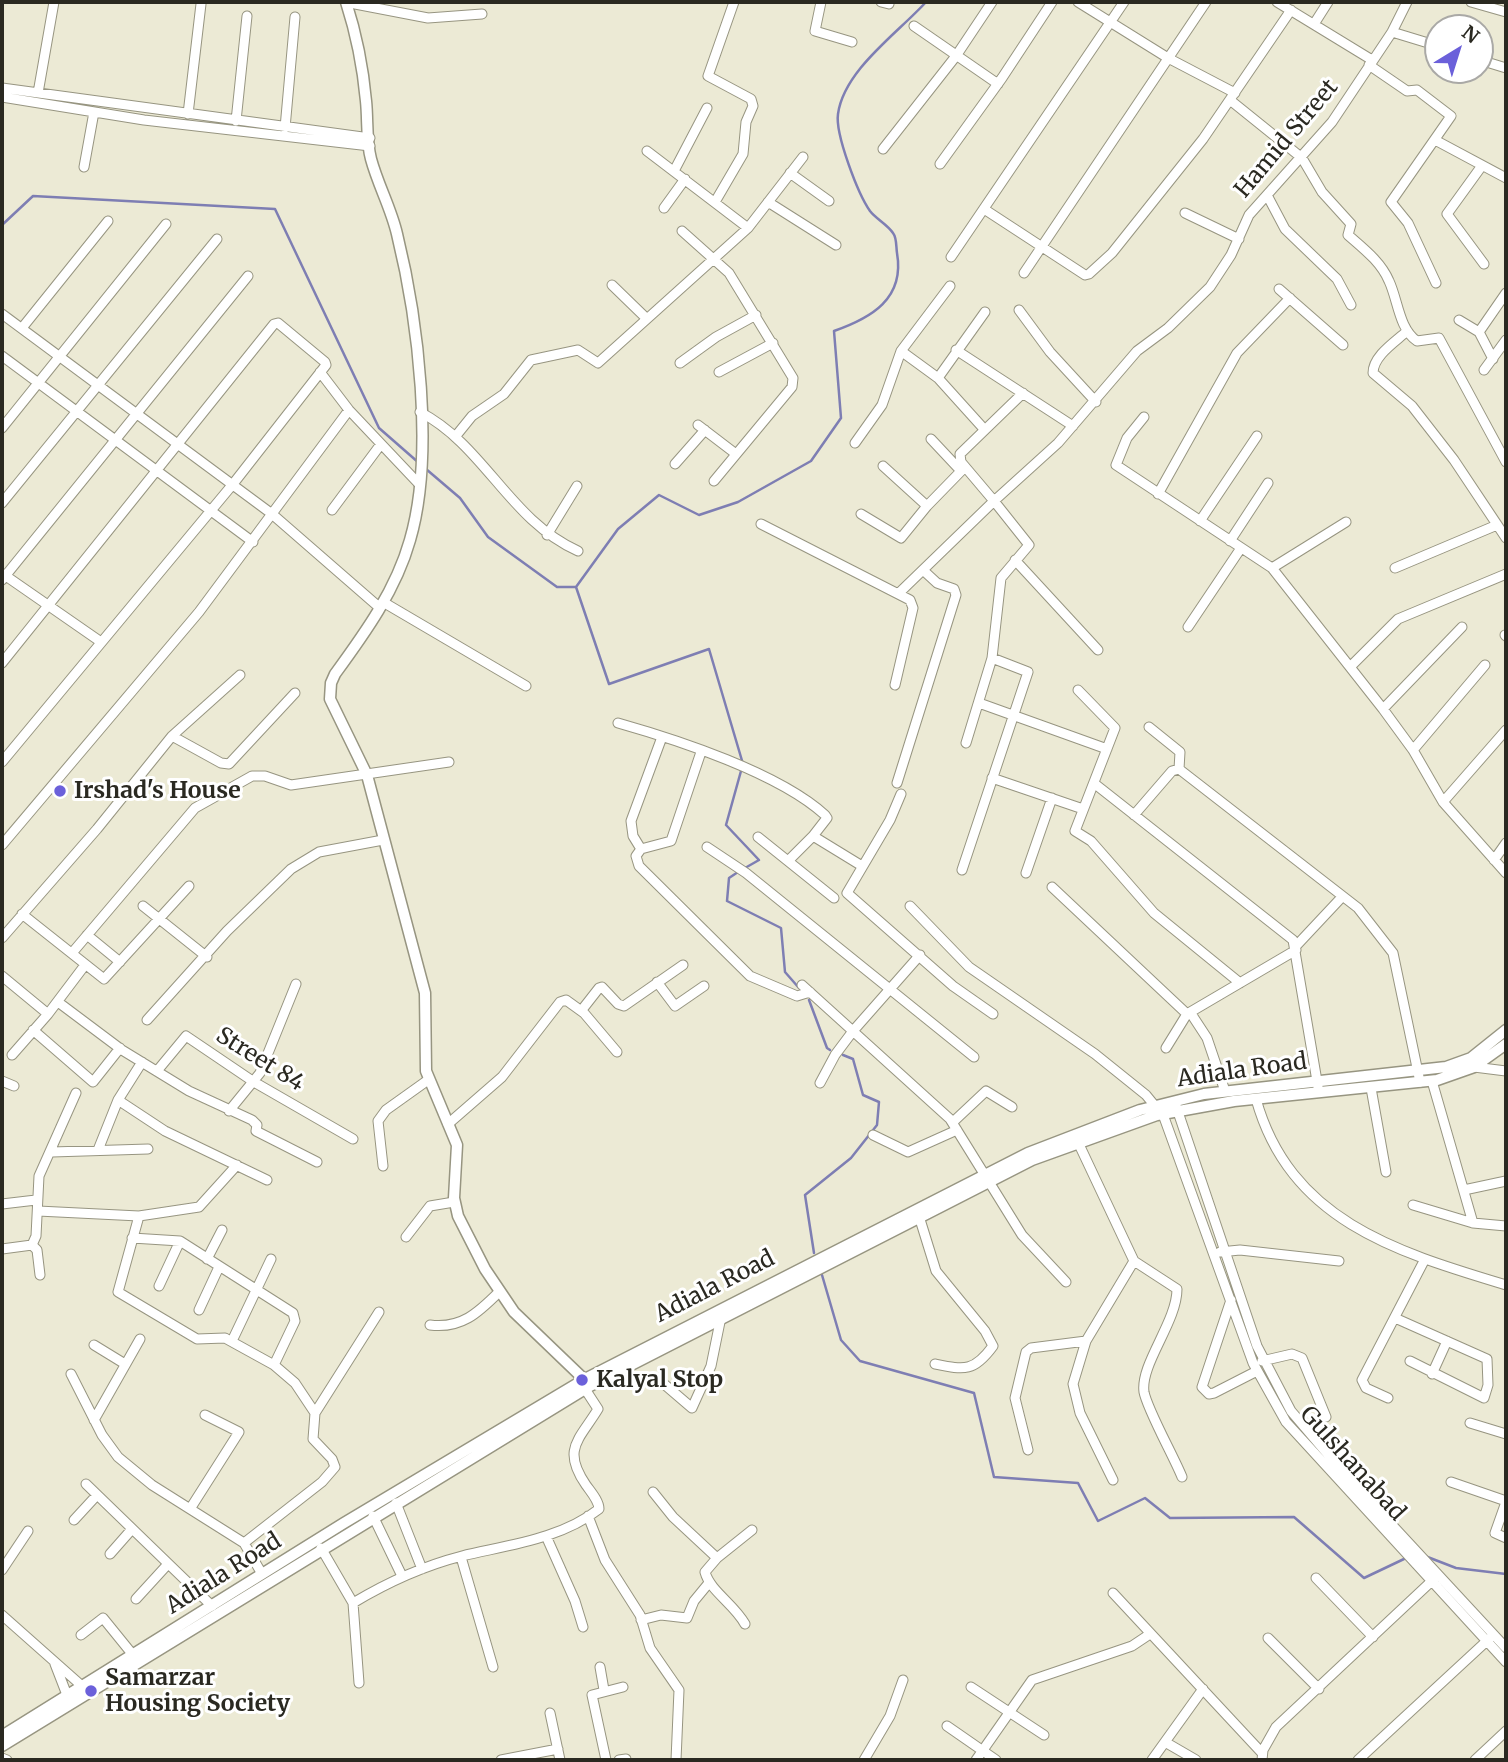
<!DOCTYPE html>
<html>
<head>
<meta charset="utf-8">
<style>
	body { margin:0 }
	#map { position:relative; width:1508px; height:1762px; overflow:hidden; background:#ecead5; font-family:Merriweather,serif }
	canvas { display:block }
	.frame { position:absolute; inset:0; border:4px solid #2a2921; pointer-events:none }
	.north { position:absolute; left:1424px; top:14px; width:70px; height:70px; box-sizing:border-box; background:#fff; border:2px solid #aaa9a6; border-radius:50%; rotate:38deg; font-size:19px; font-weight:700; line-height:28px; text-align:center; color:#2a2921 }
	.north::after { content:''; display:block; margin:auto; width:24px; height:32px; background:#6b60da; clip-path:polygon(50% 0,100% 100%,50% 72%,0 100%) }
</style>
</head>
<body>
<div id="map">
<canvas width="1508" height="1762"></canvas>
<div class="frame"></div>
<div class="north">N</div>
</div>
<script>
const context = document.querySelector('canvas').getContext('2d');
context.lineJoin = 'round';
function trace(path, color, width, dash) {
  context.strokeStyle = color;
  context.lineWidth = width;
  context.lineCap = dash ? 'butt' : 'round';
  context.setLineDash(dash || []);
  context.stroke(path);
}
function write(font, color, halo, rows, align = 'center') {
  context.font = font + ' Merriweather,serif';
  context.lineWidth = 6;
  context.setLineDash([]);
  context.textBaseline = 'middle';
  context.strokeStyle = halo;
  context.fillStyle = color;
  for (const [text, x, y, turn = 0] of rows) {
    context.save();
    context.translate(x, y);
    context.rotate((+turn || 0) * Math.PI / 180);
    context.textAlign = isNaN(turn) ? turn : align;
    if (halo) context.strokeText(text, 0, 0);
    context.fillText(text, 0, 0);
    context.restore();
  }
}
const stream = new Path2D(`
	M2,225L33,196L275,209L379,428L419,463
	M426,469L460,498L488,537L557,587H576L618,529L659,495L699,515L738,502L811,461L841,418L834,331C871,318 905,299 897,253C896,247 897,238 893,233C887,224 876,219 870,211C858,194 835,134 838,114C844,70 898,33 926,2
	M576,587L609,684L709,649L743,764
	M741,771L726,825L759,860L745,868
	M738,872L729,878L727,901L781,928L785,972L799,988
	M809,1000L827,1048L830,1050
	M814,1253L805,1195L851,1158L877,1125L879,1102L863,1095L853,1059L843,1055
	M822,1275L841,1340L860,1361L974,1393L994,1477L1078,1483L1098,1521L1145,1498L1170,1518L1294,1517L1364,1578L1404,1559
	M1425,1556L1456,1568L1506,1574`);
const minor = new Path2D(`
	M821,2L815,31L852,42
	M881,2L889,4
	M1078,2L1168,58L1235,93
	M1277,2L1372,60
	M1471,2L1506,12
	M350,3L428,18L482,14
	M1314,24L1328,2
	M914,26L998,84
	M1392,32L1438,46
	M1480,60L1506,68
	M1369,65L1407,91L1417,90L1451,116L1391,202L1408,223L1436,283
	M2,88L370,138
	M38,93L54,2
	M2,97L144,120L370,146
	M1230,100L1302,158L1322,192L1351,224L1348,235C1364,249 1381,262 1389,281C1398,300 1399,329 1417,341L1439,338L1506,462
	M188,114L201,4
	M236,121L247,16
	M285,128L295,17
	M1435,140L1506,178
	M883,149L956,56L992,2
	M647,151L748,228
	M940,164L1002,78L1052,2
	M84,167L94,112
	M1481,167L1447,214L1484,264
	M674,171L707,108
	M790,173L829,201
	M1267,195L1285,229L1337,279L1351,305
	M715,202L743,154L746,122L753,106L751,99L708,76L734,2
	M768,202L836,245
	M664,208L685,179
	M984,209L1085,275L1089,274L1112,253L1203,139L1291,10
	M1185,213L1239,239
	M682,231L729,273L793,378L792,387L714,481
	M951,257L1124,2
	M1024,273L1206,2
	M612,285L646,318
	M1279,289L1343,345
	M1019,310L1050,352L1096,402
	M2,314L272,514L380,608
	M1459,320L1479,332L1493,359
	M22,328L108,221
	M1406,332C1395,342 1373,356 1373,373L1412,406L1454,460L1506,538
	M1479,332L1506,293
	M956,350L1073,426
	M901,351L938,378
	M2,356L253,542
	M680,363L716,337L756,315
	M1484,370L1506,340
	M320,372L349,410L419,484
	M719,372L773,343
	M420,412C485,446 509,520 578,551
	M1144,417L1127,438L1116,465L1272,568L1383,709L1413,750L1443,802L1506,873
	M698,425L736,454
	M2,428L166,224
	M984,429L938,378L985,312
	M455,437L472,416L504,394L531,360L578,350L598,363L748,228L803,157
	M931,439L961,471
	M855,443L882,405L901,351L950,286
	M675,464L705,430
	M883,466L927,506
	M1158,494L1237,353L1290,298
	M2,503L217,239
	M332,510L381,444
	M861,514L901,538L927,506L965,467
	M1200,521L1257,436
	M761,524L910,600L913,608L895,685
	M547,535L577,486
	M1230,541L1268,483
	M1015,560L1098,650
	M1272,568L1346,522
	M1395,568L1497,525
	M3,574L101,642
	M2,580L248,276
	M899,593L994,501L961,462L960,454L1023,393
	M383,602L526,686
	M1188,627L1241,548
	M1505,635L1506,636
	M2,663L274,324L278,323L325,362L326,365L233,484L2,762
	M1351,666L1398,619L1506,574
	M1078,690L1115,728L1075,831L1091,841L1154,913L1240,983
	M979,703L1107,749
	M1383,709L1462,627
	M618,723C678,740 779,773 825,815L827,818L813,836L862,866
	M1149,727L1180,752L1179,769
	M172,736L221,763L229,764L295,693
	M662,737L631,821L633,836L641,849L636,856L639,866L750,976L797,996L810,992
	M966,743L992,658L1001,578L1029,545L994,501L1058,443L1137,351L1168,328L1210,287L1231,255L1249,215L1332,122L1392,32L1407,2
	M1413,750L1485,665
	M992,778L1083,809
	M897,783L956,595L954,589L937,583L924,571
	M1095,784L1293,940L1318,1087
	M901,794L890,820L847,893L953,986L993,1014
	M1443,802L1506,730
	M1134,815L1172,771L1179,769L1358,908L1393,953L1420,1082
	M758,837L834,898
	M2,845L199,612L349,410
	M707,847L746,873L974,1057
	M641,849L671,841L701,752
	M789,860L813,836
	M1494,860L1506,843
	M962,870L1028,672L992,658
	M1026,873L1052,798
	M1052,887L1187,1014
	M143,906L207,957
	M910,906L969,967L1095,1054L1146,1095L1155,1106
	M22,914L104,979L189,886
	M87,935L120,962
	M2,938L97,829L172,736L240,675
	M1296,946L1341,898
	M72,953L195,808L252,776H265L291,785L449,762
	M2,976L48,1014
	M657,982L675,1006L704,986
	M802,985L950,1119L1022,1235L1066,1282
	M58,1002L122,1050L189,1091L252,1120L257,1125L256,1131L317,1162
	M581,1011L599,988L602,987L618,1004L624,1006L683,965
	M1190,1012L1207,1038L1225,1091
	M147,1020L227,931L291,869L319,852L383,840
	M33,1030L93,1082L120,1048
	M1166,1048L1187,1014L1296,950
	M12,1055L48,1014L85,965
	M1474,1067L1506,1071
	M157,1071L186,1036L254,1082L353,1139
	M2,1081L14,1086
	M1432,1081L1473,1223
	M820,1083L835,1055L853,1031L920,955
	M1371,1088L1386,1172
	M1256,1099C1290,1221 1397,1252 1506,1285
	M118,1100L165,1131L267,1180
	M1176,1106L1257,1346L1291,1411L1343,1472L1506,1648
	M1161,1109L1253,1363L1286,1422L1506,1662
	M229,1111L260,1073L296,984
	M953,1122L986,1091L1012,1107
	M448,1124L502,1077L560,1002L566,1000L584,1013L617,1052
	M873,1135L908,1152L957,1130
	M1076,1138L1134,1261L1177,1289C1177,1322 1140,1364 1144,1392C1147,1409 1174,1457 1182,1477
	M98,1150L118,1100L142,1062
	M52,1152L148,1149
	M383,1166L378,1121L386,1110L428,1080
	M1464,1190L1506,1181
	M2,1204L36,1200
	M1413,1205L1473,1223L1506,1226
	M38,1211L139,1216L118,1292L197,1339L225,1338L274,1365L295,1383L315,1413L313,1439L332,1459L335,1467L322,1482L244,1543
	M918,1213L936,1271L985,1331L993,1346C974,1372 965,1370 935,1364
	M139,1216L199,1207L237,1165
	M406,1237L430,1206L454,1202
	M132,1238L180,1241L293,1313L295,1321L274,1365
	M32,1245L36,1236L39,1176L76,1093
	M32,1245L37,1250L40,1275
	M2,1249L32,1245
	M1220,1252L1240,1250L1339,1261
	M207,1259L222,1230
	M159,1286L180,1241
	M1231,1300L1202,1387L1209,1394L1214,1393L1257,1371
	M199,1310L219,1267
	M1395,1318L1487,1359L1488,1385L1484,1398L1410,1361
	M430,1325C461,1329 478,1313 499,1292
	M232,1341L271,1259
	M1086,1341L1073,1384L1080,1413L1113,1480
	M94,1345L125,1364
	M1262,1361L1292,1354L1302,1358L1326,1417
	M71,1374L102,1435L118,1457L152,1485L244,1543L262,1574
	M1432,1374L1447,1341
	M664,1384L692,1408L711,1366L721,1317
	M1388,1398L1366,1388L1362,1380L1425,1259
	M315,1413L379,1312
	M94,1420L140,1339
	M1470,1423L1506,1434
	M1028,1450L1015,1398L1026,1352L1031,1348L1086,1341L1134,1261
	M1451,1482L1506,1501
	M86,1484L212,1606
	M653,1492L673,1517L717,1558
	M1506,1502L1495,1533L1506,1538
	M396,1503L422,1569
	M190,1509L239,1432L205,1415
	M373,1516L402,1576
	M588,1516L605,1560L640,1615L650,1648L679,1690L676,1760
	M74,1520L97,1495
	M546,1536L575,1601L583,1627
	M321,1548L353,1603L359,1683
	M110,1554L132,1529
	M461,1557L493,1667
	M2,1570L28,1531
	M1316,1578L1373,1637
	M1113,1593L1262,1753
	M136,1599L168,1564
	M353,1603C388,1582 423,1566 462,1556C508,1545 561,1539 599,1509C599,1501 591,1492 586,1485C561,1449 580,1439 598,1409L585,1389
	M2,1615L82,1686
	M641,1620L661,1615L687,1618L694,1601L708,1584
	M745,1624C734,1604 710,1591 705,1572L717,1558L752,1530
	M81,1635L103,1618L133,1655
	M1268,1638L1319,1689
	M55,1664L67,1695
	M600,1667L604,1690
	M971,1687L1044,1735
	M550,1713L560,1760
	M947,1726L996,1760
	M1165,1742L1196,1760
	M2,1758L7,1760
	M501,1760L558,1749
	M606,1760L592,1695L623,1687
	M619,1760L626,1759
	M864,1760L890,1716L903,1680
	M976,1760L1032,1680L1132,1646L1150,1634
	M1152,1760L1203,1689
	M1262,1760L1263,1750L1276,1727L1435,1578
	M1358,1760L1490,1638
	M1475,1760L1506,1731`);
const major = new Path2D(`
	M346,2C356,33 363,68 366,101C368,119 366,141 371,159C378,185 391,208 397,234C418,319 435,455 410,540C396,590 365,633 335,674L331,683L330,699L367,775L425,993L426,1071L457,1145L454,1198L458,1216L485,1269L514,1312L589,1384
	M2,1736L344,1523L585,1379L1028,1153L1140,1110L1204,1094L1446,1067L1471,1058L1506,1030
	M2,1746L590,1386L1032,1160L1157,1115L1234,1101L1437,1080L1474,1067L1506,1044`);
const markers = [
	[60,791,7,"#6b60da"],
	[582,1380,7,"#6b60da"],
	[91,1691,7,"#6b60da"]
];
const streetNames = [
	["Hamid Street",1287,139,-50],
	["Street 84",260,1060,32],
	["Adiala Road",1242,1071,-8],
	["Adiala Road",715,1287,-27],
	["Gulshanabad",1352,1464,48],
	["Adiala Road",224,1574,-32]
];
const poiNames = [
	["Irshad's House",74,791],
	["Kalyal Stop",596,1380],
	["Samarzar",105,1678],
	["Housing Society",105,1704]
];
trace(stream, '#7e7eb3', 2.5);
trace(minor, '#979581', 11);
trace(major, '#979581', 13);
trace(minor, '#fff', 9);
trace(major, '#fff', 10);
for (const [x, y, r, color] of markers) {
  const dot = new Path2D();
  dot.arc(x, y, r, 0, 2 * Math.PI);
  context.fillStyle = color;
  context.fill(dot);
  trace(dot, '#fff', 2.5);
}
write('23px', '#2a2921', '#fff', streetNames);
write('bold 23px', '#2a2921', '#fff', poiNames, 'left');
</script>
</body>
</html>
